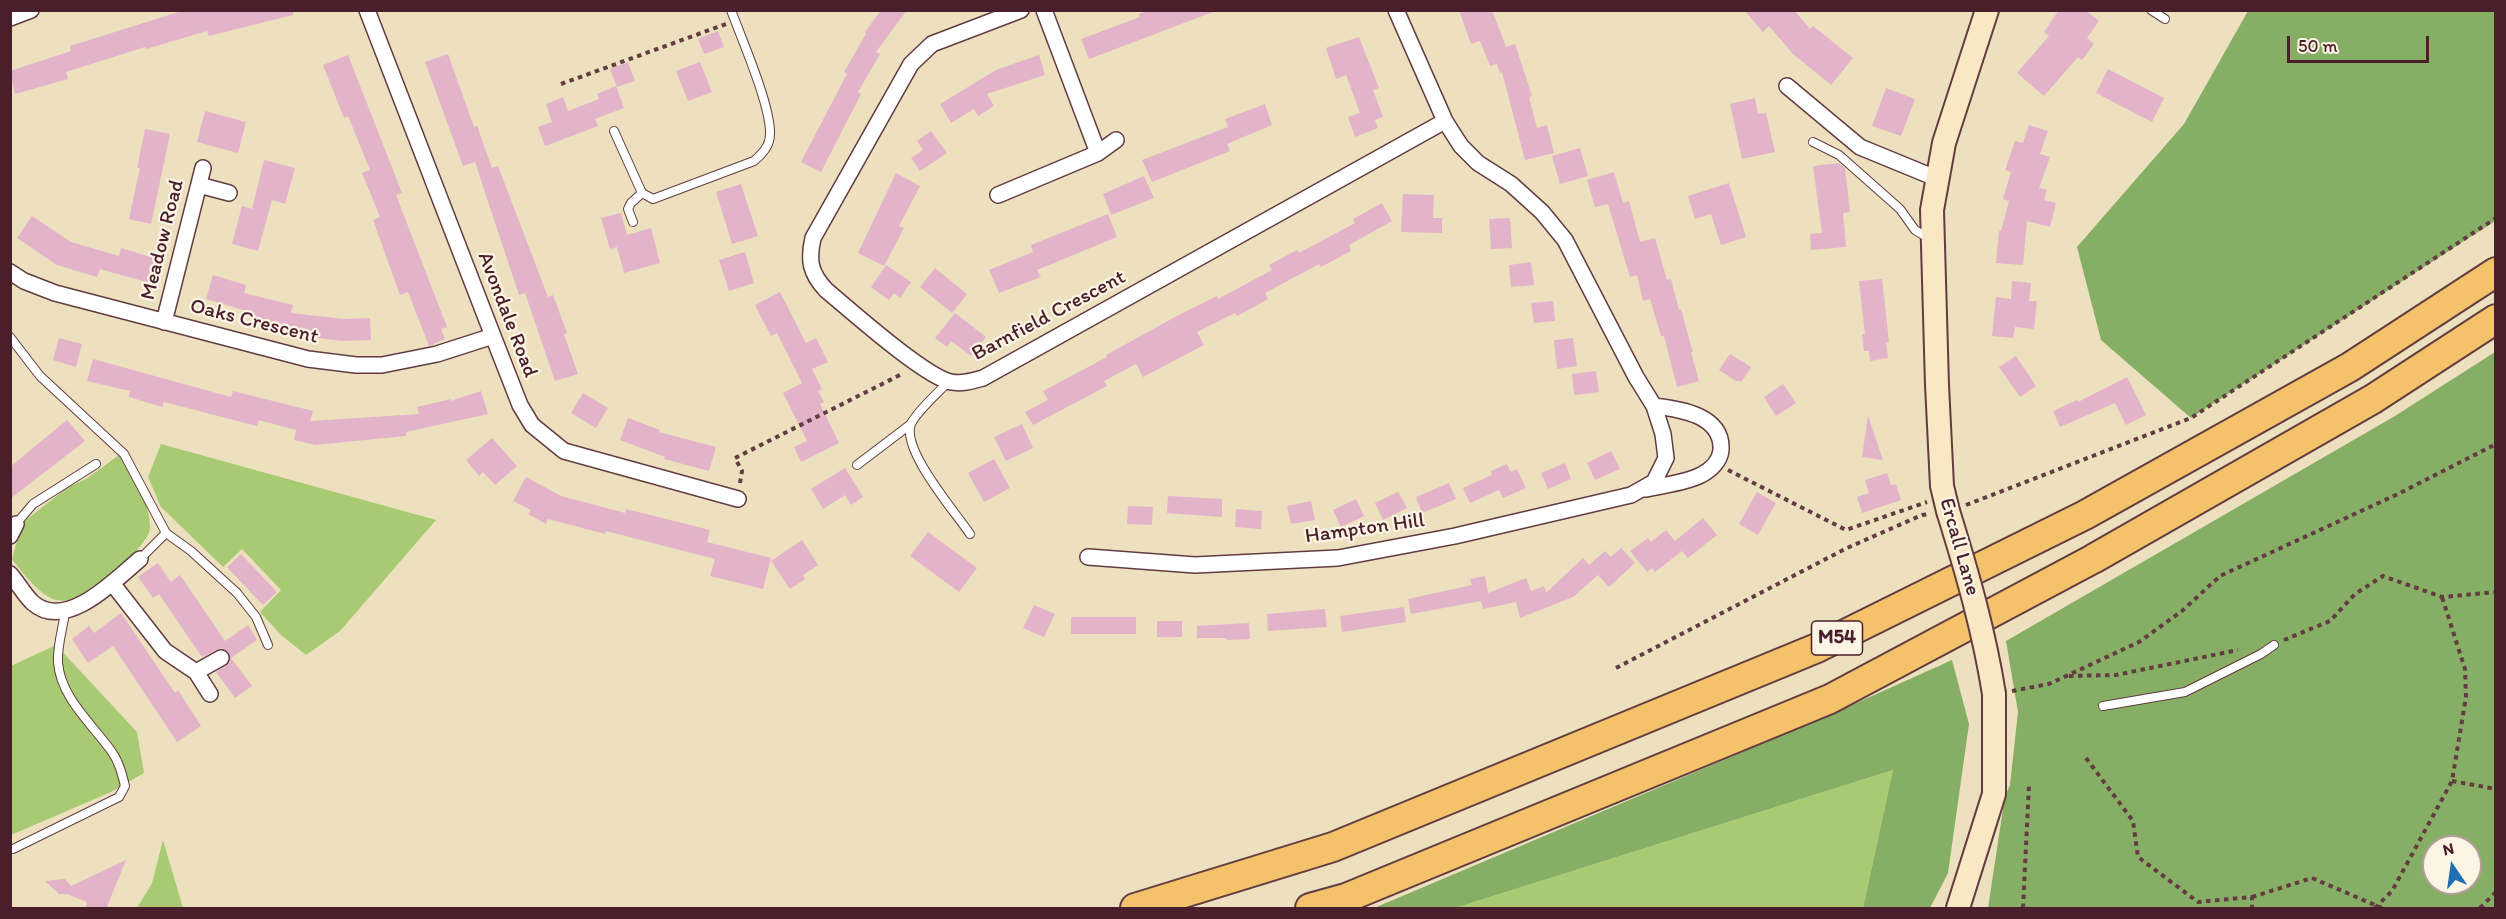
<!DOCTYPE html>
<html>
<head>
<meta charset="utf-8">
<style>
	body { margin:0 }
	#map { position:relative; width:2506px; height:919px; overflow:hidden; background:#ece0be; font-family:Itim,sans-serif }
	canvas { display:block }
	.frame { position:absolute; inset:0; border:12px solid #4a1f2b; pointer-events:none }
	.north { position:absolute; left:2422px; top:835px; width:60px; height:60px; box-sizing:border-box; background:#fcf5e5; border:2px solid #b59f9b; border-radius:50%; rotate:347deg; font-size:16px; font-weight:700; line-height:24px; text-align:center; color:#4a1f2b }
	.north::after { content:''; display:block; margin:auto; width:21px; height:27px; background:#1f6fb2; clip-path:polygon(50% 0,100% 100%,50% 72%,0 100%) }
	.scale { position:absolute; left:2287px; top:36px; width:142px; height:27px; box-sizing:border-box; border:3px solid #4a1f2b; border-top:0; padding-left:8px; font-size:18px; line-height:21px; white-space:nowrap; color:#4a1f2b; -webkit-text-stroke:4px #fcf5e5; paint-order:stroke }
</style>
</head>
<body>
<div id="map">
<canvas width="2506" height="919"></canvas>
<div class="frame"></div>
<div class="north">N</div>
<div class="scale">50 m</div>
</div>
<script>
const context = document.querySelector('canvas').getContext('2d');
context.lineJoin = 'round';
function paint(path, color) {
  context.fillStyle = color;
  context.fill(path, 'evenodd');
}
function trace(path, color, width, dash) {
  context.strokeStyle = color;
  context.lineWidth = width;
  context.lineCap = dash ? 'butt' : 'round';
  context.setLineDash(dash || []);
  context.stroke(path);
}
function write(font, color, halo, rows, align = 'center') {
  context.font = font + ' Itim,sans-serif';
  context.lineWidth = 4.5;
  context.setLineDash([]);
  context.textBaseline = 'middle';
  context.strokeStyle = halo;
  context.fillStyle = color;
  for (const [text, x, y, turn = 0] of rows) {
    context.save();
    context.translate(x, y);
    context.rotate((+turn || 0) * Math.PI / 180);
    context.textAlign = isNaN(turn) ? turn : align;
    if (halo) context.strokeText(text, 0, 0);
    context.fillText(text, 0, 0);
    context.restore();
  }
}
const green = new Path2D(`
	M161,444L436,520L340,631L306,655L281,635L260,612L281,590L242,549L223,567L161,507L148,477Z
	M119,455C133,477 150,501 150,527C150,548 92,589 74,599C70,601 61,601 56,600C40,596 22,572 12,559L17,541L26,520L68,487L86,479Z
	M56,645L137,732L144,773L111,792L11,835V666Z
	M1893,770L1863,908H1455Z
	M163,840L183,908H137L152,883Z`);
const forest = new Path2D(`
	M2248,11H2495V221L2191,418L2101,340L2077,247L2184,124Z
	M2495,352V908H1988L2005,796L2010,785L2018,712L2006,641L2395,416ZM2434,847H2470V883H2434Z
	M1952,660L1969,724L1948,873L1930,908H1863L1893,770L1455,908H1374L1823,718Z`);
const building = new Path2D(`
	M185,10H293V15L209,36L207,31L146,49L145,47L66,72L68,79L15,94L10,71L71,51L70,46Z
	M881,10H907L876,52L880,54L858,92L861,94L821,172L801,162L847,74L844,72L866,34L865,32Z
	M1149,10H1212L1213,12L1089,59L1081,39L1140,17L1139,14Z
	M1459,10H1492L1506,47L1515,44L1532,96L1529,97L1537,128L1547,125L1554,153L1525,160L1502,72L1500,73L1497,64L1490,66L1480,41L1471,44Z
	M1744,10H1794L1810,29L1813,26L1853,58L1831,85L1793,54L1769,26L1763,32Z
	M2059,10H2085L2099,21L2087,38L2094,44L2082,60L2078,57L2044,96L2017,73L2049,36L2044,32Z
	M718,31L724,47L704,54L698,39Z
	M1359,37L1379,88L1373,90L1383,117L1375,120L1378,128L1355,137L1348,117L1360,113L1346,75L1336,79L1326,48Z
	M448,54L474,127L477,126L492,168L498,166L548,297L553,295L567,333L564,334L578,374L555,381L525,293L519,295L475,162L463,166L425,62Z
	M348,55L402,193L396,195L447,327L441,329L445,339L429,346L408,292L400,295L373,220L380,217L362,173L370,170L348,116L344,118L323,65Z
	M1039,55L1045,75L987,94L994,106L978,116L974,109L951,123L940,104L996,70Z
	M628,62L635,81L617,87L610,69Z
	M700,62L712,92L688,101L676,71Z
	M2108,69L2164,98L2152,122L2096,93Z
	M616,86L624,108L595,119L598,126L545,146L538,127L552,122L546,104L563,97L568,111L599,99L597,94Z
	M1886,88L1915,99L1901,136L1872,126Z
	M1755,98L1758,114L1766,113L1775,152L1742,159L1730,104Z
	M1265,104L1272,125L1227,144L1230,151L1152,182L1142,160L1228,127L1225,119Z
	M205,111L246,122L238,153L197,142Z
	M2029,125L2048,131L2040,154L2050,157L2039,188L2047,190L2044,200L2056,203L2050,227L2027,221L2023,265L1996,263L1999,231H2001L2009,201L2003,199L2011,172L2005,170L2015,141L2023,143Z
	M145,129L170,134L151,224L129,219L140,168H137Z
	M931,131L947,153L920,171L911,158L923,150L917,141Z
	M1580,148L1588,176L1560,184L1552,156Z
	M264,160L295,168L285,204L272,200L258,251L232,244L242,206L252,209Z
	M1839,163L1845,168L1850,212L1843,213L1846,247L1811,250L1810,234L1822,233L1813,166Z
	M1614,172L1623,203L1629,201L1640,242L1655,238L1667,280L1671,279L1679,310L1681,309L1693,353L1691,352L1699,381L1677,387L1664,336H1661L1650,299L1643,301L1637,275L1630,277L1608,204L1595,207L1587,180Z
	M896,173L920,186L899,226L904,228L884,266L858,253Z
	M1144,176L1154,198L1111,215L1103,194Z
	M1729,183L1746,237L1721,245L1711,214L1695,219L1688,196Z
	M741,184L758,236L732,244L716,192Z
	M1403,194L1434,195L1433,218H1442V233L1401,232Z
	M1382,203L1392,221L1349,245L1351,251L1321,267L1319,264L1265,293L1268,299L1237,316L1235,313L1197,332L1204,345L1143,377L1136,364L1104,381L1107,386L1033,425L1025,412L1048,400L1043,391L1107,357L1106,355L1177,316L1217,296L1218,299L1272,270L1269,265L1297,250L1299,253L1355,223L1353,219Z
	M621,213L627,235L651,228L660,263L624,273L617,247L610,249L601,218Z
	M1108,214L1117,237L1037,270L1041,277L999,293L989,270L1033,252L1031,245Z
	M32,216L71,242L119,256L121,248L157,259L150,283L100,269L97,277L57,265L17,238Z
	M1510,218L1512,248L1491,249L1489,219Z
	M745,252L754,283L729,291L719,260Z
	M1531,262L1534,285L1511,287L1509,265Z
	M886,265L911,282L900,298L894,293L889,300L871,287Z
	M935,268L967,294L952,313L920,287Z
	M213,275L246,285L244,293L293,305L291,313L345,319L370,318L371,340L342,341L304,336V334L251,320L253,313L206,299Z
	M1882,279L1889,342L1886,343L1888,358L1870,361L1869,351H1864L1862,334H1865L1859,281Z
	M2012,281L2031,283L2029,301H2037L2034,329L2015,327L2013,338L1992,336L1996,297L2011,299Z
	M780,292L806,343L816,338L828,362L812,369L822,389L818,391L824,402L820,404L839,443L801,462L794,447L807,441L783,393L802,383L777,333L771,336L755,305Z
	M1553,301L1555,321L1534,323L1531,303Z
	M955,313L986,337L971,356L951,341L947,347L935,338Z
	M59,338L82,344L76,367L53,360Z
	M1573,338L1577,366L1557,369L1554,340Z
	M1730,354L1751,367L1742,381H1736L1719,370Z
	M2016,356L2036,386L2020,397L1999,367Z
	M93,359L231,397L233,391L313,411L310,421L419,414L417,407L451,399V401L481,391L488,414L406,432V436L315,445L294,440L296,430L259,420L257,426L164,402L162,407L129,397L130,391L87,381Z
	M1596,371L1599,392L1574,395L1572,374Z
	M2127,377L2146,415L2126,425L2115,403L2060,427L2053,411L2077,400L2078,402Z
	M1783,384L1796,403L1776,416L1764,397Z
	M583,393L608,408L596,428L571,413Z
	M1868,416L1883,460L1862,457Z
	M628,418L660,430L659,432L716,447L709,471L664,459L665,457L620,440Z
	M67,420L85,441L10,499V467Z
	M1022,424L1033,448L1006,461L994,437Z
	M492,438L517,466L495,485L483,472L479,476L466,460Z
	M1611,451L1620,469L1595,480L1587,463Z
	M994,459L1010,488L984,502L968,473Z
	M1565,463L1571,479L1548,489L1541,473Z
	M1507,464L1511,472L1517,469L1526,488L1503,498L1499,490L1470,503L1463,488L1492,475L1491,471Z
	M845,468L863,497L851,505L845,495L823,509L811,489Z
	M1887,473L1891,485L1896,484L1901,500L1862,513L1857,497L1869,493L1865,480Z
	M526,477L561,496L625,513L626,509L710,530L707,542L771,558L763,589L710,576L715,559L606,531L605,534L548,519L546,524L528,514L531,510L513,501Z
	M1449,483L1456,499L1422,513L1416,497Z
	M1398,492L1407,508L1383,520L1375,503Z
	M1757,492L1776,503L1758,535L1739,524Z
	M1168,496L1222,499V517L1167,513Z
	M1356,499L1364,516L1341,527L1333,510Z
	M1311,501L1315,520L1291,524L1287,506Z
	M1128,506L1153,507L1152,525L1127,524Z
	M1236,509L1262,511L1261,529L1235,527Z
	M1703,518L1717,535L1688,558L1682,551L1655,572L1652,568L1647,572L1630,551L1648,538L1651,542L1666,530L1675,541Z
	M928,532L977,568L959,592L910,556Z
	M802,540L818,565L803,575L805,579L790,589L771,561Z
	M1621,548L1635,563L1609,587L1598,575L1573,597L1520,618L1516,602L1483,609L1481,601L1411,614L1408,599L1472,585L1470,579L1485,576L1488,593L1526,578L1531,591L1544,586L1546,593L1583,558L1589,565L1605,551L1611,557Z
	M241,554L277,592L263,605L227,567Z
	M158,563L171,582L180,575L225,641L248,625L257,640L231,658L252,686L235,698L216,672L229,663V653L221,648L202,657L159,594L153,598L138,577Z
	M1034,605L1055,614L1044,637L1023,628Z
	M1404,607L1406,622L1342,632L1340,616Z
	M1325,609L1327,627L1268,631L1267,614Z
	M121,613L175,693L178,690L201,726L177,742L113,646L88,663L72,639L89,626L94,633Z
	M1071,617H1136V634H1071Z
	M1157,621H1182V637H1157Z
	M1249,623L1250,639L1227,640L1226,638H1197V626Z
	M126,860L106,909H85L87,902L67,894H59L45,881L65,879L71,886Z`);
const path = new Path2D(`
	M561,84L726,24
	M1728,470L1846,530L1927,502
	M740,483L742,471L735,458L902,374
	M1966,505L2191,418L2496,218
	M2284,640L2330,621L2355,594L2383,576L2442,597L2496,592
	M1616,668L1847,548L1922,515L1930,514
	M2069,676L2116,675L2238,650
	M2012,691L2049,684L2139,642L2182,611L2220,576L2398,494L2496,444
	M2086,758L2133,821L2138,857L2198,902L2252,897V908
	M2452,781L2496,789
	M2252,897L2312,878L2382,908
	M2023,908L2029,785
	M2375,908L2392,891L2452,781L2466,697L2465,669L2442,597
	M2480,908L2496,892`);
const lane = new Path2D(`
	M2151,10L2165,19
	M614,131L642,193L653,199L754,161C762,154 770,146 770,134C771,106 742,40 731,10
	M1813,142L1839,155L1900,209L1915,230L1930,239
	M633,222L628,209L631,203L642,193
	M10,337L40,376L124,454L166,533L191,551L237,593L256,617L268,645
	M948,382C939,392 916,412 911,424C901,450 956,513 970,534
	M857,465L911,424
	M16,524L33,504L96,464
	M140,559L166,533
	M2103,706L2185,692L2261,654L2274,645
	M13,849L119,797L125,786C122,774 119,762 112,752C93,725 60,697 58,662C57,646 63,628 65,612`);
const street = new Path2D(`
	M367,10L493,336L520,405L532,425L564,451L738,499
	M1021,10L932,44L911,64L813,238C808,260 810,273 826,290C850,310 925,377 951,382C962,384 972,381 983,378L1445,121
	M1044,10L1098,153
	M10,18L31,10
	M1787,86L1860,147L1938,179
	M199,185L229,193
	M998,195L1098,153L1116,140
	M10,272L24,281L55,293L308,359L356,365H382L437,354L493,336
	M164,322L203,168
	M1646,489C1663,485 1686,483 1701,475C1711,470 1720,461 1721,450C1723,415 1680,409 1654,406
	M10,536L16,524
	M1088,557L1195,565L1338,558L1455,536L1631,495L1654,482L1666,458L1663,434L1654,406L1636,377L1565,240L1542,212L1511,184L1478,163L1461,146L1445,121L1396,10
	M10,574C18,583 25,596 33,603C66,632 116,579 140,559
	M112,583L165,651L196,672L210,694
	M196,672L221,658`);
const secondary = new Path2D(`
	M1948,511L1942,486L1937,385L1932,210L1944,143L1987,10
	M1958,908L1994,794V694`);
const highway = new Path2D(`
	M1135,908L1333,847L1817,648L2085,515L2350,367L2496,272
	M1310,908L1346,898L1830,699L2093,559L2373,399L2496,319`);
const secondaryBridge = new Path2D(`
	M1948,511C1967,572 1984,631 1994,694`);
const shields = [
	[1837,638,51]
];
const shieldNames = [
	["M54",1837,638]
];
const streetNames = [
	["Meadow Road",163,240,-76],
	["Avondale Road",507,315,69],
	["Barnfield Crescent",1049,316,-28],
	["Oaks Crescent",254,322,14],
	["Hampton Hill",1365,529,-8],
	["Ercall Lane",1959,547,74]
];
paint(green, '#a8ca73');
paint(forest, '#86ae65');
paint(building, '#e3b3ca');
trace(lane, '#623c41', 10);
trace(street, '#623c41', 18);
trace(secondary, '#623c41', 26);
trace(highway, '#623c41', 32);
trace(path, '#623c41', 4, [4.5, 4.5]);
trace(lane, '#fff', 8);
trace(street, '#fff', 15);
trace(secondary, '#fae7c3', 22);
trace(highway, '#f3c26a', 28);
trace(secondaryBridge, '#623c41', 26, []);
trace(secondaryBridge, '#fae7c3', 22);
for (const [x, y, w] of shields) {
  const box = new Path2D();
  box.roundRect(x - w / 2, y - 17, w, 34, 4.5);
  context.fillStyle = '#fcf5e5';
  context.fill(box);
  trace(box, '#4a1f2b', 1.5);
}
write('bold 20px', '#4a1f2b', null, shieldNames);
write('21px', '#4a1f2b', '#fcf5e5', streetNames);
</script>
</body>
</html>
